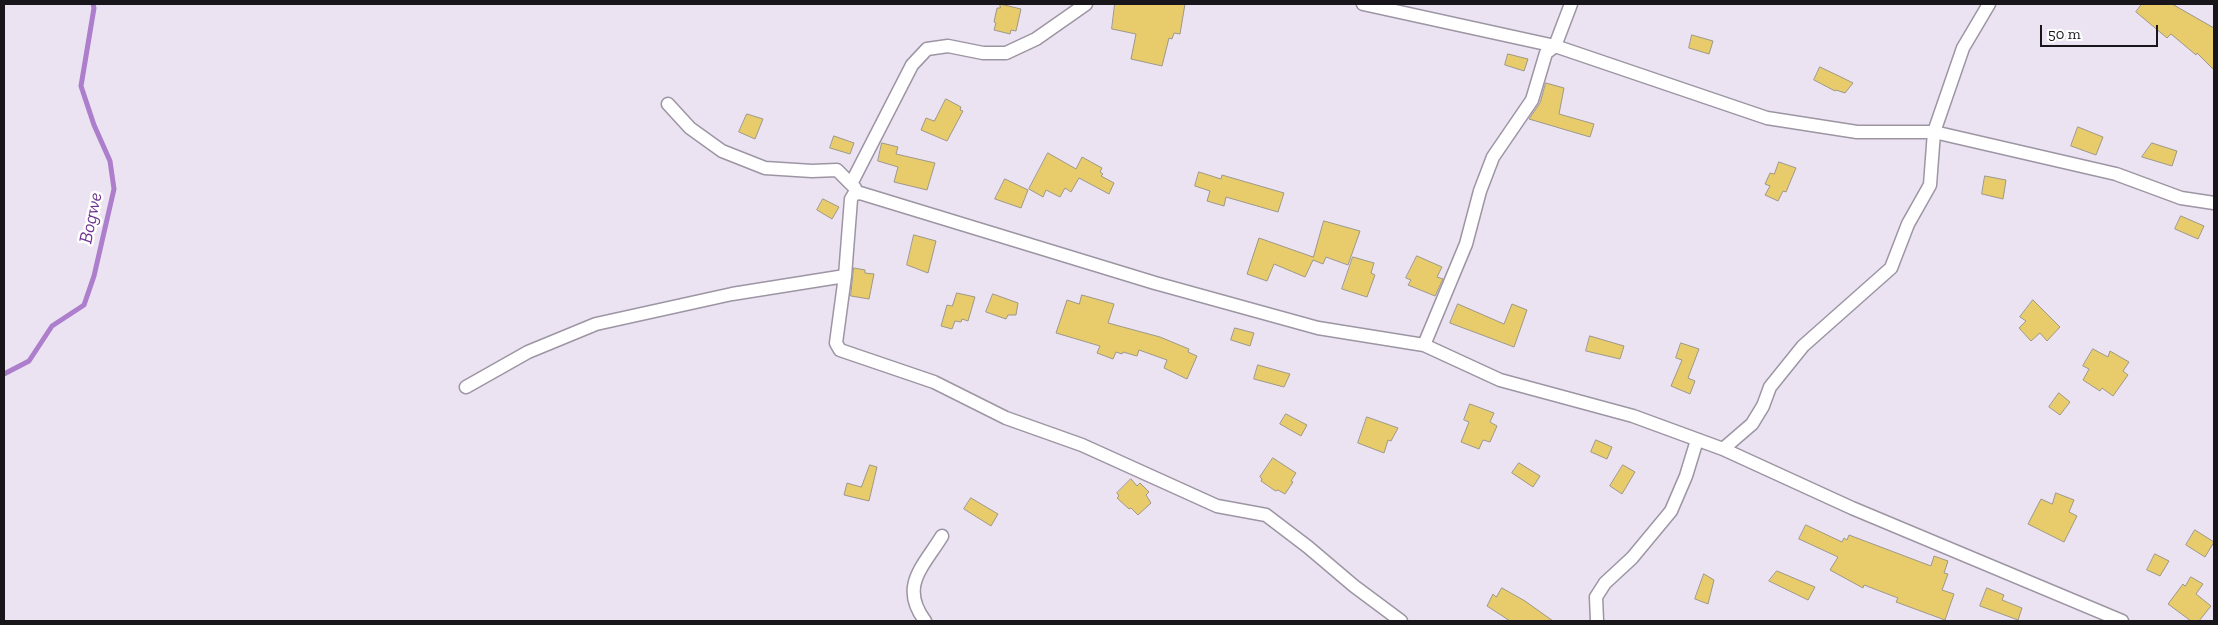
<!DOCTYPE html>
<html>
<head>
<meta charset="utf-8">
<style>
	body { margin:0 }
	#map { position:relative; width:2218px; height:625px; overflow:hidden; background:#ebe3f2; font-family:"Zilla Slab",serif }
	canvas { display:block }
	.frame { position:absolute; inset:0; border:5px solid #19161b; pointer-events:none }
	.scale { position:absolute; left:2040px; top:25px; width:118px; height:22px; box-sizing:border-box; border:2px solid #19161b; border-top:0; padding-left:6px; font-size:15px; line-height:18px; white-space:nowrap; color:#19161b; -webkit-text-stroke:4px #fff; paint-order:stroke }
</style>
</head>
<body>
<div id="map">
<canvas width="2218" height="625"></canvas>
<div class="frame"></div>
<div class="scale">50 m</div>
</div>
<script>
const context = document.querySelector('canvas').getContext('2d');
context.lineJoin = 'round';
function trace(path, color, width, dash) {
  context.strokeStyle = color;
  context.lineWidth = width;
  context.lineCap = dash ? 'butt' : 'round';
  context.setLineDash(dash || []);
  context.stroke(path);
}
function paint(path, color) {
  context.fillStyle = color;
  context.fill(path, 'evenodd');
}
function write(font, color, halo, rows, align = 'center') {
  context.font = font + ' "Zilla Slab",serif';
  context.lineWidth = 5;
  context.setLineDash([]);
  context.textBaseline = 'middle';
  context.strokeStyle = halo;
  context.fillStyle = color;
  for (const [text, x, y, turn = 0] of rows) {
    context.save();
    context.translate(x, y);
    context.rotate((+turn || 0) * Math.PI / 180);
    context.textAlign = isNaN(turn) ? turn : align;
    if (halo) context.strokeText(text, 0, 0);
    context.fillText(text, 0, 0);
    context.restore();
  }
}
const stream = new Path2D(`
	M4,374L29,361L52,326L84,305L94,276L114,189L110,161L94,125L81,86L94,8L93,4`);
const building = new Path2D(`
	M1000,4L1021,9L1016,31L1011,30L1010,34L994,30L996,23L994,22L997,8H1000Z
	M1115,4H1185L1180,34L1174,33L1172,39L1169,38L1162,66L1131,59L1136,34L1112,29Z
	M2142,4H2172L2214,28V70L2197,53L2196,55L2171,34L2167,38L2136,12Z
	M1692,35L1713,41L1709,54L1689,48Z
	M1508,54L1528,59L1524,71L1505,65Z
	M1820,67L1843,78L1853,83L1845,93L1836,90L1835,91L1814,80Z
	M1546,83L1564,88L1559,114L1594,124L1590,137L1529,119L1540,103Z
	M946,99L961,107L960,110L963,111L947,141L921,130L926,118L934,121Z
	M747,114L763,119L755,139L739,132Z
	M2078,127L2103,137L2096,155L2071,146Z
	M834,136L854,143L850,154L830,148Z
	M882,143L898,147L896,154L935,163L927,190L894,182L898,167L878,161Z
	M2152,143L2177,151L2172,166L2142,157Z
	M1048,153L1076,169L1082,157L1102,168L1100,172L1103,174L1101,176L1114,183L1109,194L1079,178L1071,192L1065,188L1060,197L1046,190L1043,197L1029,189Z
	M1779,162L1796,168L1786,192L1783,191L1778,201L1765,195L1770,186L1765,184L1770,173L1774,174Z
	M1199,172L1221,179L1222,175L1284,193L1278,212L1226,197L1224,206L1207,201L1210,191L1195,186Z
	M1985,176L2006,180L2003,199L1982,194Z
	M1005,179L1028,190L1021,208L995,199Z
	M823,199L839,207L832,219L817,210Z
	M2181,216L2204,226L2198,239L2175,229Z
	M1324,221L1360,231L1348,265L1326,257L1323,264L1313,260L1305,277L1274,264L1267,281L1247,274L1259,238L1313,257Z
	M914,235L936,241L928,273L907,265Z
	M1417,256L1442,267L1437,277L1443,279L1435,296L1408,285L1411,280L1406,278Z
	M1353,257L1374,263L1371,273L1375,275L1367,297L1342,289Z
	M854,268L865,270V273L874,274L869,299L851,296Z
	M957,293L975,297L968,321L962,319L961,322L955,321L952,329L941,326L947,305L952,306Z
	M993,294L1018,303L1016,315H1008L1006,319L986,312Z
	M1082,295L1114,304L1108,323L1160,337L1189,349L1188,352L1197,356L1187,379L1164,368L1167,360L1139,350L1137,356L1123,352L1122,354L1116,352L1113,359L1097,353L1100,346L1056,333L1067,300L1079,304Z
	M2033,300L2060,327L2047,341L2040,333L2031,341L2019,328L2026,321L2020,317Z
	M1458,304L1504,324L1512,304L1527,310L1514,347L1450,323Z
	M1235,328L1254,333L1250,346L1231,340Z
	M1590,336L1624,346L1620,359L1586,351Z
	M1681,343L1699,349L1688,378L1695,381L1690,394L1671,386L1682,360L1676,358Z
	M2093,349L2108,357L2110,351L2129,362L2123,371L2128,375L2113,396L2102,388L2100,391L2083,380L2089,369L2083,366Z
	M1258,365L1290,374L1284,387L1254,379Z
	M2059,393L2070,402L2060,415L2049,407Z
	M1470,404L1494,413L1490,422L1497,426L1490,442L1483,440L1479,449L1461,442L1469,422L1464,420Z
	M1286,414L1307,425L1301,436L1280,424Z
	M1367,417L1398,428L1391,441L1388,440L1384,453L1358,443Z
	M1596,440L1612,447L1607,459L1591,452Z
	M1273,458L1296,473L1291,481L1293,482L1285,494L1278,490L1276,491L1274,490L1261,481L1262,479L1260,477Z
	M1519,463L1540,476L1533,487L1512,473Z
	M870,465L877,467L869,501L844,495L847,483L861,487Z
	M1623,465L1635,472L1622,494L1610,486Z
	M1131,479L1137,486L1140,483L1149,492L1146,495L1151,503L1138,515L1131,508L1129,509L1117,498L1119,496L1117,493Z
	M2056,493L2074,500L2069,512L2077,516L2064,542L2028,524L2041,499L2052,504Z
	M971,498L998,514L991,526L964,509Z
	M1806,525L1842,542L1844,538L1847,540L1849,535L1931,566L1934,556L1948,561L1944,573L1948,574L1942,590L1954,594L1945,620L1896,602L1898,598L1864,585L1863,588L1830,570L1838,557L1799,539Z
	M2195,530L2214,542L2205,557L2186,545Z
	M2155,554L2169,561L2160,576L2147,570Z
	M1777,571L1815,587L1808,600L1769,581Z
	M1704,574L1714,580L1708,604L1695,599Z
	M2191,577L2203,584L2196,594L2211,606L2199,621H2191L2168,604L2183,584L2185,586Z
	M1502,588L1525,601L1553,621H1510L1487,606L1493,594L1496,597Z
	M1987,588L2004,595L2002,600L2022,608L2018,620L1980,606Z`);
const minor = new Path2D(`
	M1363,4L1555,46L1767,118L1857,132H1934L2116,174L2181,198L2214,203
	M668,104L690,128L722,151L765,168L812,171L837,170L855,188
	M851,184L912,65L927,49L948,46L983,53H1006L1036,39L1086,4
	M1424,345L1466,244L1480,191L1493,157L1532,100L1546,53L1555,46L1571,4
	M466,387L528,352L596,324L732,294L845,276
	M1723,449L1752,424L1763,406L1770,387L1803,346L1891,268L1908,224L1930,185L1934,132L1963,48L1989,4
	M925,621C899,586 923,567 942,536
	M1401,621L1354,586L1308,547L1266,515L1217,506L1082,445L1006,418L934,382L840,350L836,343L845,276L851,199L854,194L860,193L1155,283L1318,328L1424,345L1500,380L1633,416L1723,449L1852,508L2122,621
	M1597,621L1596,597L1605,583L1632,558L1671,511L1686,476L1697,440`);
const waterNames = [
	["Bogwe",91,218,-78]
];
trace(stream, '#ad7ecb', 5);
paint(building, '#e8cb6a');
trace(building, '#9d9889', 1);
trace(minor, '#9d95a3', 15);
trace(minor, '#fff', 12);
write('italic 19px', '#6f3490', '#fff', waterNames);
</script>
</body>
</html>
